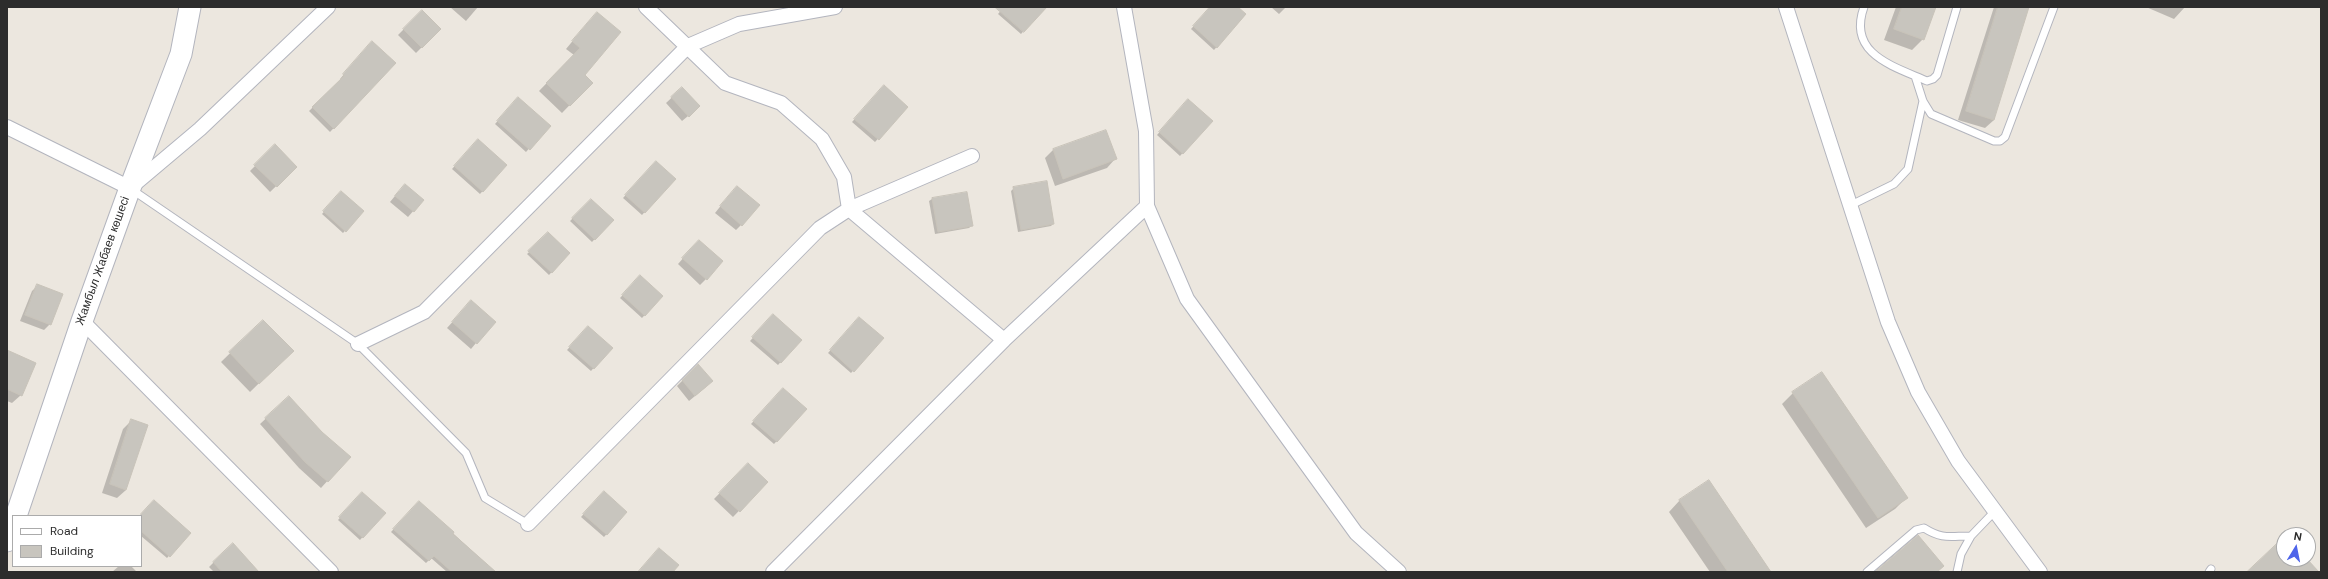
<!DOCTYPE html>
<html>
<head>
<meta charset="utf-8">
<style>
	body { margin:0 }
	#map { position:relative; width:2328px; height:579px; overflow:hidden; background:#ece7df; font-family:"DM Sans",sans-serif }
	canvas { display:block }
	.frame { position:absolute; inset:0; border:8px solid #2c2c2c; pointer-events:none }
	.legend { position:absolute; left:12px; top:515px; width:130px; height:52px; box-sizing:border-box; background:#fff; border:1px solid #ababab; margin:0; padding:5px 7px; list-style:none; font-size:12px; color:#2c2c2c }
	.legend li { display:flex; align-items:center; gap:8px; height:20px }
	.legend b { width:20px; border:1px solid #ababab }
	.north { position:absolute; left:2276px; top:527px; width:40px; height:40px; box-sizing:border-box; background:#fff; border:1px solid #ababab; border-radius:50%; rotate:10deg; font-size:11px; font-weight:700; line-height:16px; text-align:center; color:#2c2c2c }
	.north::after { content:''; display:block; margin:auto; width:14px; height:18px; background:#4e64ea; clip-path:polygon(50% 0,100% 100%,50% 72%,0 100%) }
</style>
</head>
<body>
<div id="map">
<canvas width="2328" height="579"></canvas>
<div class="frame"></div>
<ul class="legend">
<li><b style="height:5px;background:#fff"></b>Road</li>
<li><b style="height:11px;background:#c8c5be"></b>Building</li>
</ul>
<div class="north">N</div>
</div>
<script>
const context = document.querySelector('canvas').getContext('2d');
context.lineJoin = 'round';
function paint(path, color) {
  context.fillStyle = color;
  context.fill(path, 'evenodd');
}
function trace(path, color, width, dash) {
  context.strokeStyle = color;
  context.lineWidth = width;
  context.lineCap = dash ? 'butt' : 'round';
  context.setLineDash(dash || []);
  context.stroke(path);
}
function write(font, color, halo, rows, align = 'center') {
  context.font = font + ' "DM Sans",sans-serif';
  context.lineWidth = 3.5;
  context.setLineDash([]);
  context.textBaseline = 'middle';
  context.strokeStyle = halo;
  context.fillStyle = color;
  for (const [text, x, y, turn = 0] of rows) {
    context.save();
    context.translate(x, y);
    context.rotate((+turn || 0) * Math.PI / 180);
    context.textAlign = isNaN(turn) ? turn : align;
    if (halo) context.strokeText(text, 0, 0);
    context.fillText(text, 0, 0);
    context.restore();
  }
}
const shadow = new Path2D(`
	M450,7H478L466,21Z
	M1004,7H1045L1021,34L998,14Z
	M1211,7H1236L1245,15L1214,50L1191,29Z
	M1271,7H1286L1279,14Z
	M1896,7H1935L1923,39L1912,50L1884,40Z
	M1994,7H2020L1994,120L1985,128L1958,120Z
	M2146,7H2185L2174,19Z
	M422,11L440,29L416,53L398,35Z
	M590,20L584,75L591,83L562,113L539,91L574,55L566,49Z
	M368,46L395,63L330,132L309,111L341,80L340,79Z
	M884,87L907,107L875,142L852,122Z
	M682,88L693,112L682,121L666,103Z
	M518,98L549,126L526,152L495,124Z
	M1188,100L1211,121L1180,156L1157,135Z
	M1105,131L1115,159L1107,168L1055,186L1045,158L1053,150Z
	M478,140L506,165L480,194L452,169Z
	M275,146L296,167L270,192L250,171Z
	M656,162L675,179L642,215L623,198Z
	M1014,188L1053,224L1051,226L1018,232L1011,191Z
	M399,191L422,201L408,217L390,202Z
	M341,192L363,211L343,233L322,214Z
	M731,193L741,225L736,230L715,213Z
	M966,193L972,225L969,228L935,234L929,201L932,199Z
	M591,201L612,220L592,242L570,221Z
	M548,234L569,253L549,275L527,254Z
	M693,247L706,279L700,285L678,264Z
	M640,277L662,296L642,318L620,298Z
	M38,285L50,324L44,330L20,321L32,291Z
	M466,307L476,343L471,349L447,328Z
	M773,316L800,340L778,365L750,341Z
	M859,318L882,339L851,373L828,353Z
	M263,321L292,351L250,392L221,362Z
	M588,327L611,348L591,371L567,350Z
	M7,351L21,395L12,403L7,401Z
	M698,365L706,387L689,401L677,386Z
	M783,389L806,409L774,444L751,424Z
	M1793,393L1906,498L1895,509L1866,528L1782,404Z
	M289,397L321,432L349,457L321,488L299,468L260,424Z
	M132,420L126,490L117,498L102,493L123,429Z
	M748,464L767,482L733,517L714,499Z
	M604,492L626,512L604,537L581,517Z
	M362,493L384,513L360,540L338,520Z
	M1680,500L1770,572H1710L1669,512Z
	M154,501L190,533L167,558L141,536V516Z
	M419,502L495,572H447L431,558L426,563L391,532Z
	M214,562L253,572H214L209,567Z
	M119,566H131L137,572H112Z`);
const building = new Path2D(`
	M995,7H1047L1024,32Z
	M1210,7H1238L1246,14L1217,48L1193,26Z
	M1902,7H1936L1924,40L1894,29Z
	M1998,7H2029L1994,120L1966,111Z
	M422,10L441,29L422,48L403,29Z
	M597,12L621,32L585,75L593,83L570,106L546,83L580,48L572,41Z
	M372,41L396,63L334,129L312,107L344,76L343,74Z
	M884,85L908,107L879,140L854,119Z
	M682,87L700,106L689,117L671,97Z
	M518,97L551,126L530,150L497,121Z
	M1188,99L1213,121L1183,154L1159,132Z
	M1106,130L1117,159L1063,179L1053,149Z
	M478,139L507,165L483,192L454,166Z
	M275,144L297,167L277,187L254,165Z
	M656,161L676,179L645,213L625,195Z
	M1047,181L1054,224L1021,230L1013,187Z
	M405,184L424,200L414,212L395,196Z
	M737,186L760,205L742,226L720,206Z
	M341,191L364,211L346,232L323,211Z
	M967,192L973,226L938,232L932,198Z
	M591,199L614,220L595,240L572,218Z
	M548,232L570,253L552,273L528,251Z
	M699,240L723,261L707,280L682,258Z
	M640,275L663,296L645,316L622,295Z
	M37,284L63,294L51,325L25,315Z
	M471,300L496,322L477,344L452,322Z
	M773,314L802,340L781,363L752,337Z
	M859,317L884,338L854,372L830,350Z
	M263,320L294,351L259,384L229,352Z
	M588,326L613,348L594,369L569,347Z
	M7,350L36,363L22,396L7,389Z
	M698,364L713,381L695,396L682,380Z
	M1822,372L1908,498L1878,518L1792,392Z
	M783,388L807,409L777,442L753,421Z
	M289,396L322,432L351,457L328,482L305,462L265,418Z
	M131,419L148,425L126,490L110,484Z
	M748,463L768,482L740,512L719,493Z
	M1709,480L1771,572H1728L1679,500Z
	M604,491L627,512L607,535L583,514Z
	M362,492L386,513L363,538L339,517Z
	M154,500L191,533L170,557L141,531V514Z
	M419,501L454,532L453,534L496,572H452L434,556L429,561L393,529Z
	M1918,535L1944,566L1937,572H1875Z
	M2284,537V559H2307L2319,572H2247Z
	M233,543L259,572H222L213,562Z
	M659,548L679,565L673,572H638Z`);
const lane = new Path2D(`
	M1864,7C1847,54 1893,66 1927,81L1933,79L1937,75L1957,7
	M1915,76L1923,101L1931,114L1994,141H2000L2005,137L2054,7
	M131,189L358,344L466,453L485,498L528,524
	M1849,206L1894,184L1908,169L1923,101
	M1867,572L1916,530L1924,528C1943,540 1950,536 1971,536L1995,511
	M1957,572L1961,554L1971,536
	M2209,572L2211,569`);
const street = new Path2D(`
	M646,7L725,83L781,103L822,139L844,177L849,209L1004,340
	M1124,7L1146,131L1147,206L1187,299L1356,533L1399,572
	M1786,7L1888,322L1918,392L1958,461L2040,572
	M7,127L130,188L200,129L328,7
	M82,321L331,572
	M358,344L424,312L688,46L739,24L835,7
	M528,524L820,228L849,209L972,156
	M773,572L1004,340L1147,206`);
const secondary = new Path2D(`
	M16,516L82,321L130,188L181,54L190,7
	M7,541L13,524`);
const streetNames = [
	["Жамбыл Жабаев көшесі",103,261,-70]
];
paint(shadow, '#0003');
paint(building, '#c8c5be');
trace(building, '#c8c3b9', 1);
trace(lane, '#b3b5be', 9);
trace(street, '#b3b5be', 16);
trace(secondary, '#b3b5be', 23);
trace(lane, '#fff', 7);
trace(street, '#fff', 14);
trace(secondary, '#fff', 21);
write('12px', '#2c2c2c', '#fff', streetNames);
</script>
</body>
</html>
